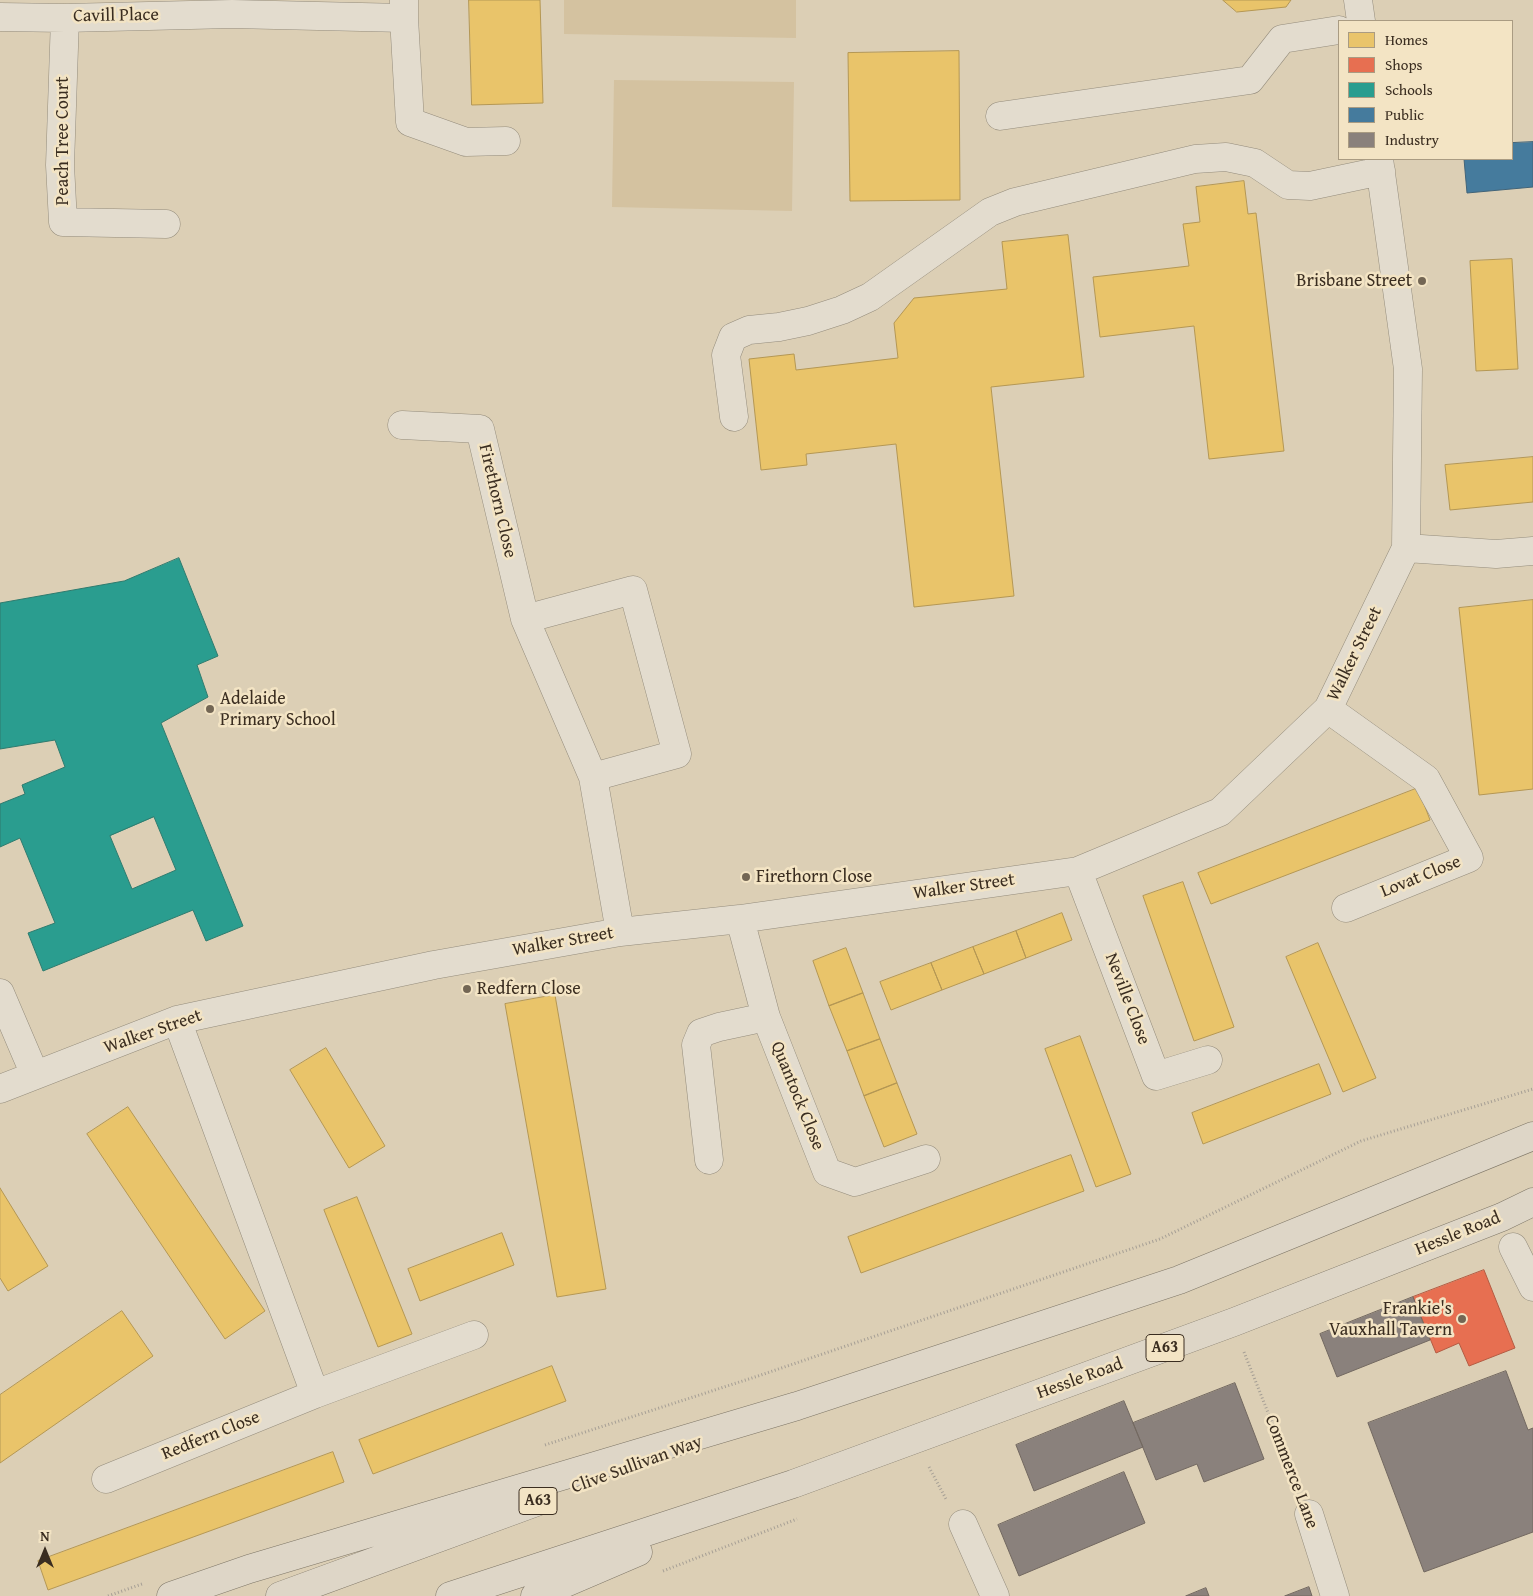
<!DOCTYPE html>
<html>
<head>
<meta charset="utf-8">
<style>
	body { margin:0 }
	#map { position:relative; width:1533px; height:1596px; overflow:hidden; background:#dccfb5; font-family:"Gentium Book Plus",serif }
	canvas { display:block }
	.legend { position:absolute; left:1338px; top:20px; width:175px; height:140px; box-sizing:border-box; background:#f3e4c4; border:1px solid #a99b82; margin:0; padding:6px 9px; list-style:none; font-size:15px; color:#3a2d20 }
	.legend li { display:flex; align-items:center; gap:10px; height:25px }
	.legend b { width:25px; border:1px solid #a99b82 }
	.north { position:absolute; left:20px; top:1526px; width:50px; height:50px; -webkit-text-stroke:4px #f3e4c4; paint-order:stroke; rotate:0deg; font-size:14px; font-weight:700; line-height:20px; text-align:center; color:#3a2d20 }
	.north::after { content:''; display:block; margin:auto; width:18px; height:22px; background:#3a2d20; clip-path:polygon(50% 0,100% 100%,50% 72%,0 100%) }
</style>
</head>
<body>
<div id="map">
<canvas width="1533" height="1596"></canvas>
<ul class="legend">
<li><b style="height:14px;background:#e9c46a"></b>Homes</li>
<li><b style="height:14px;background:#e76f51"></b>Shops</li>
<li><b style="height:14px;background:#2a9d8f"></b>Schools</li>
<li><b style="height:14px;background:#457b9d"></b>Public</li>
<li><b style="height:14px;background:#8a817c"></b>Industry</li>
</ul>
<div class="north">N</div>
</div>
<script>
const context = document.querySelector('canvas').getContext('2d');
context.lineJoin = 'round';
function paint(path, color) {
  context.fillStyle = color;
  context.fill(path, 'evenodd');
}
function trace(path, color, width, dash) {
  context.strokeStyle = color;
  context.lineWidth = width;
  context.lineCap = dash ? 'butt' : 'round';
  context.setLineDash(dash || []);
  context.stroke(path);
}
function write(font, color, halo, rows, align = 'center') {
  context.font = font + ' "Gentium Book Plus",serif';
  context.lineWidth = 5;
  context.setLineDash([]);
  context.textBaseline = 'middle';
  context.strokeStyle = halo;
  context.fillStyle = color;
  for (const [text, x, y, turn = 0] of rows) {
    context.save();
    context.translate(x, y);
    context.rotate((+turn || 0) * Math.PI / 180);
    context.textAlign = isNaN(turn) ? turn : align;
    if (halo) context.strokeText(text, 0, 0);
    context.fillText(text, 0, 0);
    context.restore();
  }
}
const green = new Path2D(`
	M564,0H796V38L564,34Z
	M614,80L794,82L792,211L612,207Z`);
const homes = new Path2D(`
	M469,0H540L543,103L472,105Z
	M1223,0H1291L1286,7L1237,12Z
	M959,51L960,200L850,201L848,53Z
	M1244,181L1248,214L1256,213L1284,451L1209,459L1194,326L1100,337L1093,277L1189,266L1183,224L1200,222L1196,187Z
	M1068,235L1084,377L991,387L1014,596L914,607L896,444L806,454L807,465L761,470L749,359L794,354L796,370L898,358L894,323L914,298L1007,289L1002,242Z
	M1512,259L1518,369L1476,371L1470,261Z
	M1533,457V502L1450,510L1445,465Z
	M1533,600V789L1479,795L1459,608Z
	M1418,788L1430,820L1211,904L1198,873Z
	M1183,882L1234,1027L1194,1041L1143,896Z
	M1062,913L1072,940L1026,958L1016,931Z
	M1016,931L1026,958L984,974L973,947Z
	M1318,943L1376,1078L1343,1092L1286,957Z
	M973,947L984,974L942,990L931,963Z
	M846,948L863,993L829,1006L813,961Z
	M931,963L942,990L891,1010L880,982Z
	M863,993L880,1039L847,1051L829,1006Z
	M555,995L606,1289L557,1297L505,1004Z
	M1080,1036L1131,1174L1096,1187L1045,1049Z
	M880,1039L897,1083L864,1096L847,1051Z
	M326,1048L385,1146L349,1168L290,1070Z
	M1319,1064L1331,1094L1203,1144L1192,1113Z
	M897,1083L917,1134L884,1147L864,1096Z
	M128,1107L265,1311L225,1339L87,1134Z
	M1071,1155L1084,1191L861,1273L848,1237Z
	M0,1188L48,1266L8,1291L0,1278Z
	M357,1197L412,1334L378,1347L324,1210Z
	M502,1233L514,1265L420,1301L408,1269Z
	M122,1311L153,1356L0,1463V1395Z
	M552,1366L566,1401L373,1474L359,1440Z
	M333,1452L344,1482L48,1590L38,1561Z`);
const shops = new Path2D(`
	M1484,1270L1515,1348L1469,1366L1459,1343L1436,1353L1413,1297Z`);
const schools = new Path2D(`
	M179,558L218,656L197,665L208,697L161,723L243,926L206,941L193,910L43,971L28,933L55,923L20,838L0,847V804L25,794L22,785L65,767L55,740L0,749V603L124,581ZM154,817L176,870L132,889L110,836Z`);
const public = new Path2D(`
	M1533,142V187L1467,193L1464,159H1512V143Z`);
const industry = new Path2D(`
	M1413,1297L1430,1340L1337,1377L1320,1334Z
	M1506,1371L1528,1430L1533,1428V1532L1424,1572L1368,1423Z
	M1235,1383L1264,1459L1204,1482L1197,1464L1156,1480L1133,1423Z
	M1124,1401L1143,1447L1034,1491L1016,1445Z
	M1124,1472L1145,1523L1019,1576L998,1525Z
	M1309,1587L1312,1596H1285Z
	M1206,1588L1209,1596H1186Z`);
const path = new Path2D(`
	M1244,1352L1297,1486
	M545,1445L758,1376L1160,1239L1361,1141L1533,1089
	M929,1467L946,1499
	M663,1571L797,1519
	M108,1596L142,1584`);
const minor = new Path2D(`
	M1358,0L1361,21
	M0,17L65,18L232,14L404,18V0
	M65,18L60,165L63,222L166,224
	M404,18L410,122L466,142L506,141
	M1000,116L1250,80L1282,39L1339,30
	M734,417L726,355L733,337L749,330L779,327L808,321L842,310L870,297L990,212L1015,202L1195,159L1226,157L1255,163L1288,185L1310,186L1381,171
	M402,425L480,429L525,619L593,777L620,932
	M1406,548L1496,554L1533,551
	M525,619L633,590L677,754L593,777
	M1328,709L1426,779L1469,858L1346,908
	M1078,871L1156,1076L1208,1060
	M740,919L766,1017L827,1172L855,1182L926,1159
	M0,993L35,1075
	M177,1020L315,1394
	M0,1089L177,1020L434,965L620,932L740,919L1078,871L1220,812L1328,709L1406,548L1408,369L1379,159
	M709,1160L696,1045L701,1033L719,1027L766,1017
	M1513,1247L1533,1287
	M106,1479L315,1394L474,1335
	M1309,1514L1335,1596
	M963,1524L995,1596`);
const highway = new Path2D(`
	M171,1596L249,1569L797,1406L1179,1280L1533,1136
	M280,1596L542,1500
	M450,1596L793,1484L1234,1322L1502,1217L1533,1202
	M535,1596L638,1552`);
const markers = [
	[1422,281,5,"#736654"],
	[210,709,5,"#736654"],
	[746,877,5,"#736654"],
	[467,989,5,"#736654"],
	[1462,1319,5,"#736654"]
];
const shields = [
	[1165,1348,38],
	[538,1501,38]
];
const shieldNames = [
	["A63",1165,1348],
	["A63",538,1501]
];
const streetNames = [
	["Cavill Place",116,16,-1],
	["Peach Tree Court",63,141,-90],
	["Firethorn Close",497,501,77],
	["Walker Street",1355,654,-64],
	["Lovat Close",1421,877,-22],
	["Walker Street",964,887,-8],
	["Walker Street",563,942,-10],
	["Neville Close",1127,999,69],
	["Walker Street",153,1032,-19],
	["Quantock Close",797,1096,68],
	["Hessle Road",1458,1234,-22],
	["Hessle Road",1080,1379,-20],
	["Redfern Close",211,1436,-22],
	["Clive Sullivan Way",637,1465,-20],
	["Commerce Lane",1291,1472,69]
];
const poiNames = [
	["Brisbane Street",1412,281,"right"],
	["Adelaide",220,699],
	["Primary School",220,720],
	["Firethorn Close",756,877],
	["Redfern Close",477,989],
	["Frankie's",1452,1309,"right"],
	["Vauxhall Tavern",1452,1330,"right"]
];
paint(green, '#d4c2a0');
paint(homes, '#e9c46a');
trace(homes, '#b49754', 1);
paint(shops, '#e76f51');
trace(shops, '#b35b42', 1);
paint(schools, '#2a9d8f');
trace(schools, '#2f7b6e', 1);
paint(public, '#457b9d');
trace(public, '#426478', 1);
paint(industry, '#8a817c');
trace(industry, '#726860', 1);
trace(minor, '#948c7c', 29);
trace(highway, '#7e7667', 29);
trace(path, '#a69f95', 3, [1, 2.5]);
trace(minor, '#e3dcce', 28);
trace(highway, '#ded6c7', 28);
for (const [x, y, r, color] of markers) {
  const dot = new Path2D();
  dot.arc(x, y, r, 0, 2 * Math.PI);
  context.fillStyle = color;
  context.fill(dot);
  trace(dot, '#f3e4c4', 2);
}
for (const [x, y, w] of shields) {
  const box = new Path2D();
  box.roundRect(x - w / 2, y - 13.5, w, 27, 4);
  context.fillStyle = '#f3e4c4';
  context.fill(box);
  trace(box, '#3a2d20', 1);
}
write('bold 16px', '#3a2d20', null, shieldNames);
write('18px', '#3a2d20', '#f3e4c4', streetNames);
write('18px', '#3a2d20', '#f3e4c4', poiNames, 'left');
</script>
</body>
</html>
